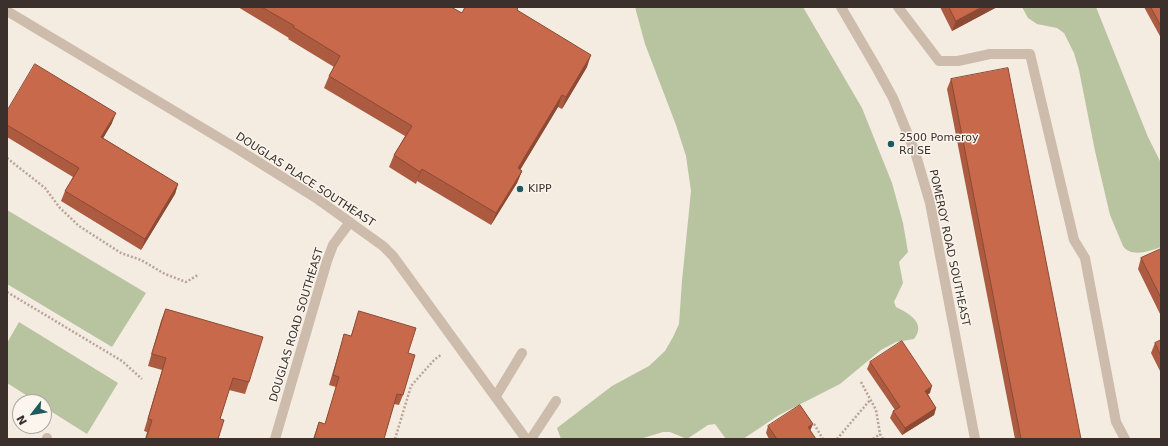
<!DOCTYPE html>
<html>
<head>
<meta charset="utf-8">
<style>
	body { margin:0 }
	#map { position:relative; width:1168px; height:446px; overflow:hidden; background:#f4ebe1; font-family:"DejaVu Sans",sans-serif }
	canvas { display:block }
	.frame { position:absolute; inset:0; border:8px solid #3b302b; pointer-events:none }
	.north { position:absolute; left:12px; top:394px; width:40px; height:40px; box-sizing:border-box; background:#fbf5ee; border:1px solid #aea6a0; border-radius:50%; rotate:239deg; font-size:11px; font-weight:700; line-height:16px; text-align:center; color:#3b302b }
	.north::after { content:''; display:block; margin:auto; width:14px; height:18px; background:#1f5a5e; clip-path:polygon(50% 0,100% 100%,50% 72%,0 100%) }
</style>
</head>
<body>
<div id="map">
<canvas width="1168" height="446"></canvas>
<div class="frame"></div>
<div class="north">N</div>
</div>
<script>
const context = document.querySelector('canvas').getContext('2d');
context.lineJoin = 'round';
function paint(path, color) {
  context.fillStyle = color;
  context.fill(path, 'evenodd');
}
function trace(path, color, width, dash) {
  context.strokeStyle = color;
  context.lineWidth = width;
  context.lineCap = dash ? 'butt' : 'round';
  context.setLineDash(dash || []);
  context.stroke(path);
}
function write(font, color, halo, rows, align = 'center') {
  context.font = font + ' "DejaVu Sans",sans-serif';
  context.lineWidth = 3;
  context.setLineDash([]);
  context.textBaseline = 'middle';
  context.strokeStyle = halo;
  context.fillStyle = color;
  for (const [text, x, y, turn = 0] of rows) {
    context.save();
    context.translate(x, y);
    context.rotate((+turn || 0) * Math.PI / 180);
    context.textAlign = isNaN(turn) ? turn : align;
    if (halo) context.strokeText(text, 0, 0);
    context.fillText(text, 0, 0);
    context.restore();
  }
}
const green = new Path2D(`
	M635,7H803L862,108L892,183L903,223L908,252L899,262L903,283L894,302L896,307C908,313 927,323 914,339L896,342L881,350L840,384L779,415L743,439H726L715,424L708,425L687,439L670,432H663L640,439H561L557,428L612,386L649,366L665,351L673,337L679,324L682,281L691,191L686,156L676,125L645,44Z
	M1022,7H1096L1148,137L1161,163V247C1150,251 1131,258 1123,246L1110,215L1095,151L1079,70L1074,53L1064,33L1057,28L1037,24L1028,18Z
	M7,210L146,293L112,347L7,284Z
	M19,322L118,383L87,434L44,407V402H37L7,383V343Z`);
const path = new Path2D(`
	M7,158L45,188L60,208L79,226L121,253L141,260L165,274L186,282L198,275
	M7,292L122,361L142,379
	M861,382L876,410L880,434L883,439
	M814,424L823,439
	M395,439L411,386L434,360L442,354
	M837,439L870,400
	M873,439L880,434`);
const minor = new Path2D(`
	M841,7L876,67L893,98L915,152L930,203L975,439
	M898,7L939,61H958L990,54H1030L1074,240L1085,258L1116,422L1125,439
	M7,11L236,148L316,198L383,246L393,256L526,439
	M496,396L522,353
	M47,438V439
	M275,439L327,261L333,245L350,222
	M531,439L556,401`);
const wall = new Path2D(`
	M238,7H451L462,13L518,7L517,10L587,67L562,109L558,107L520,170L522,171L517,183L491,225L417,181L416,184L389,167L394,155L405,136L324,88L329,76L334,67L288,39L289,38Z
	M940,7H997L952,31Z
	M1144,7H1161V38Z
	M951,79L1081,439H1015L947,89Z
	M7,111L112,123L103,138L178,184L175,194L141,250L61,201L65,191L73,177L7,137Z
	M1161,249V316L1138,269L1141,258Z
	M166,309L249,382L245,394L229,390L220,419L218,439H145L147,432L144,431L162,370L148,366L161,321Z
	M359,311L408,353L403,395L399,405L394,404L384,439H313L319,422L325,424L336,387L329,385L341,345L344,334L351,336Z
	M1161,340V373L1151,353L1155,343Z
	M870,362L930,393L928,394L936,408L934,415L902,435L890,418L893,411L895,410L867,369Z
	M768,426L810,431L816,439H769L766,433Z`);
const shadedWall = new Path2D(`
	M982,7H997L952,31L956,21Z
	M591,55L587,67L562,109L566,97Z
	M562,95L558,107L514,180L518,168Z
	M116,113L112,123L98,147L101,137Z
	M422,169L417,181L416,184L420,172Z
	M522,171L517,183L491,225L496,213Z
	M178,184L175,194L141,250L145,239Z
	M932,386L930,393L923,397L925,391Z
	M936,408L934,415L902,435L905,428Z
	M813,424L810,431L808,427Z`);
const building = new Path2D(`
	M262,7H451L462,13L465,7H518L517,10L591,55L566,97L562,95L518,168L522,171L496,213L422,169L420,172L394,155L412,126L329,76L340,56L293,27L294,26Z
	M949,7H982L956,21Z
	M1151,7H1161V26Z
	M35,64L116,113L101,137L178,184L145,239L65,191L79,168L7,125V111Z
	M1008,68L1081,439H1021L951,79Z
	M1161,249V298L1141,258Z
	M166,309L263,337L249,382L233,378L220,419L224,420L218,439H146L152,420L148,419L166,358L152,354Z
	M359,311L416,328L408,353L415,355L403,395L397,394L384,439H314L319,422L325,424L339,377L333,375L344,334L351,336Z
	M1161,340V356L1155,343Z
	M902,341L932,386L925,391L936,408L905,428L893,411L900,407L870,362Z
	M800,405L813,424L808,427L816,439H777L768,426Z`);
const markers = [
	[891,144,4,"#1f5a5e"],
	[520,189,4,"#1f5a5e"]
];
const poiNames = [
	["2500 Pomeroy",899,138],
	["Rd SE",899,151],
	["KIPP",528,189]
];
const streetNames = [
	["DOUGLAS PLACE SOUTHEAST",305,180,33],
	["POMEROY ROAD SOUTHEAST",949,248,78],
	["DOUGLAS ROAD SOUTHEAST",297,325,-73]
];
paint(green, '#b8c4a0');
trace(path, '#b9a596', 2.5, [2, 2]);
trace(minor, '#cdbbac', 10);
paint(wall, '#ac5a40');
paint(shadedWall, '#8c4a34');
paint(building, '#c8694b');
trace(building, '#8c4a34', 1);
for (const [x, y, r, color] of markers) {
  const dot = new Path2D();
  dot.arc(x, y, r, 0, 2 * Math.PI);
  context.fillStyle = color;
  context.fill(dot);
  trace(dot, '#fbf5ee', 1.5);
}
write('11px', '#3b302b', '#fbf5ee', poiNames, 'left');
write('11px', '#3b302b', '#fbf5ee', streetNames);
</script>
</body>
</html>
